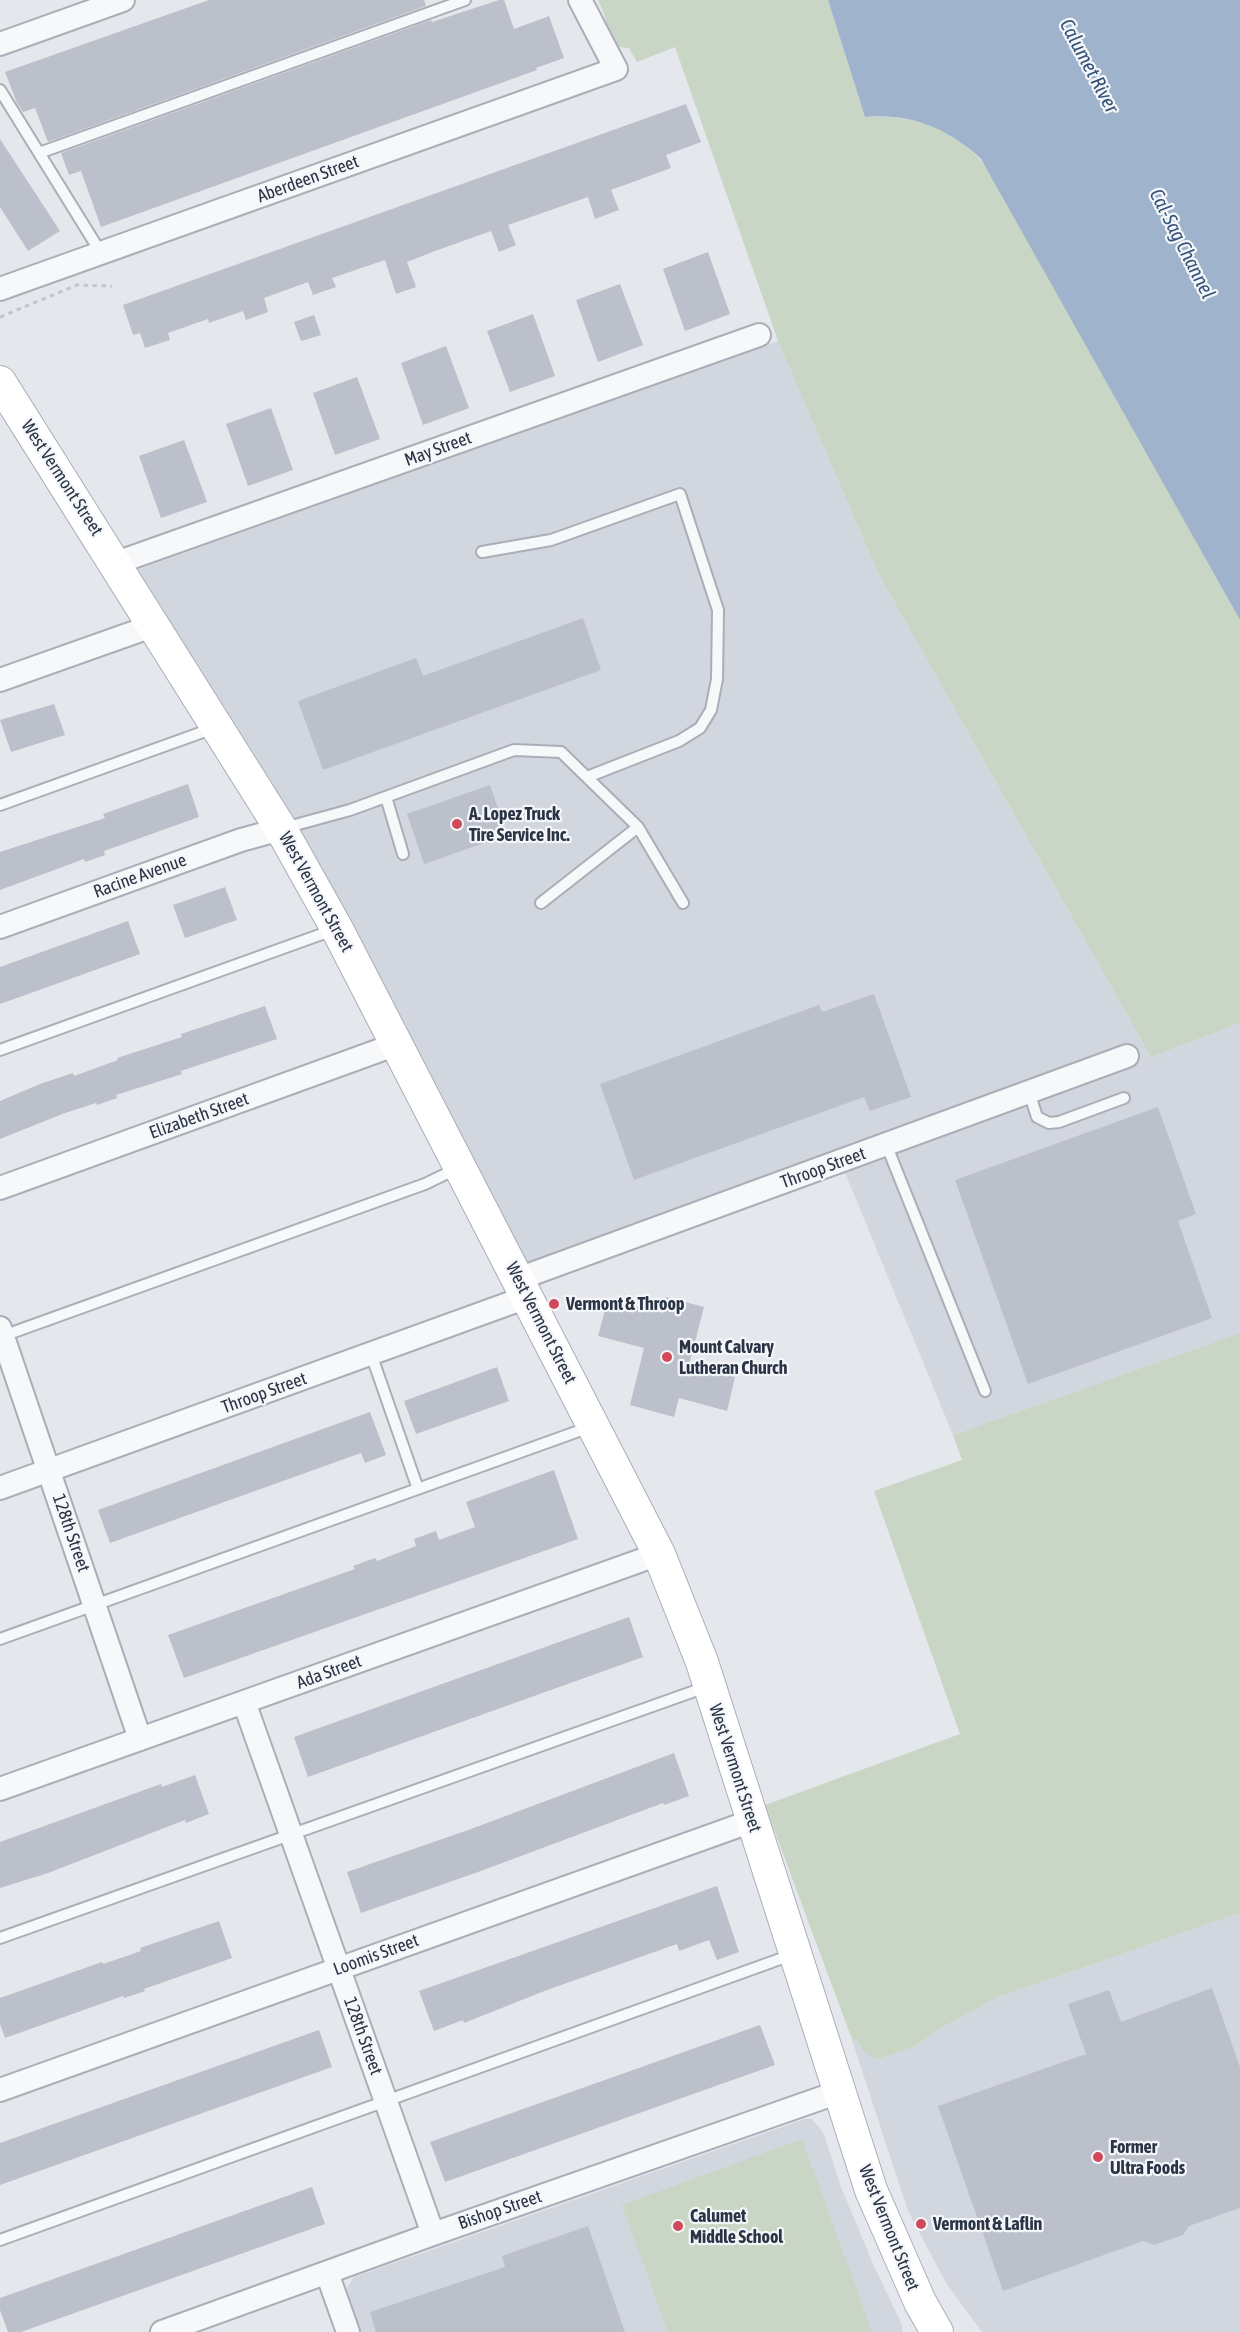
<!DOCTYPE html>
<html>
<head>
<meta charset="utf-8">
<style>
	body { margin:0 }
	canvas { display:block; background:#e4e7ec }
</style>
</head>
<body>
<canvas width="1240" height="2332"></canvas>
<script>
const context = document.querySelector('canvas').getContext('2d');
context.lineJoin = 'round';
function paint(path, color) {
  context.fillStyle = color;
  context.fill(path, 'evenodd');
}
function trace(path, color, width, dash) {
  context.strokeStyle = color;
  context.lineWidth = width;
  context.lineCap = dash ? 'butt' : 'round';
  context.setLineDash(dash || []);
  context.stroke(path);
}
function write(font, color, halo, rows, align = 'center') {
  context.font = font + ' "Asap Condensed",sans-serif';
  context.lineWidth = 4.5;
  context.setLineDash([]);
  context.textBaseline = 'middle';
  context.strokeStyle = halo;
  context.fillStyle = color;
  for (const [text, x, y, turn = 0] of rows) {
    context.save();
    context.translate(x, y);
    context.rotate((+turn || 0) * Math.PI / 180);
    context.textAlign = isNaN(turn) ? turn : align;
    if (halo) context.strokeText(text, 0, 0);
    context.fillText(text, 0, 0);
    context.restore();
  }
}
const built = new Path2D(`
	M778,341L878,573L1151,1057L1240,1023V1333L953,1435L839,1158L513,1272L338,936L120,576Z
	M1240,1913V2332H982L946,2283L908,2211L850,2034L860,2046L879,2059L914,2047L939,2029L998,1997Z
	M805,2119H812L823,2132L841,2187L874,2266L902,2325V2332H359L346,2289L354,2277Z`);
const green = new Path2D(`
	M598,0H828L865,117C915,113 963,131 991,174L1240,620V1023L1151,1057L878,573L778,341L675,47L637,62L629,48L618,47C608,35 606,15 598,0Z
	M1240,1333V1913L998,1997L939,2029L914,2047L879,2059L869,2056L850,2034L765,1805L960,1734L874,1491L962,1460L953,1435Z
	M802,2139L872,2332H668L622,2205Z`);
const water = new Path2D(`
	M828,0H1240V620L981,159C948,128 910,113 865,117Z`);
const building = new Path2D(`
	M209,0H424L426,6L48,142L35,108L23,112L17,103L5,72Z
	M499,0H504L514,29L549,16L564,58L536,68L537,70L101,227L81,171L69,175L61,153L431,20L432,22Z
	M686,104L701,142L666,155L671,168L611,190L619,210L595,219L588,197L508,225L516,245L499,252L491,231L435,251L407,262L416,287L396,294L385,260L332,278L336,287L313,295L308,282L264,298L268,312L246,320L243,311L209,323L208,319L168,333L170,340L145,348L140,333L133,335L123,305Z
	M0,139L60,231L28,251L0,207Z
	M708,252L730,314L685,331L663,269Z
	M620,284L643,345L598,362L576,300Z
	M533,314L555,376L510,392L487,331Z
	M314,315L321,335L301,341L294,322Z
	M446,346L469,408L423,425L401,363Z
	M357,377L380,439L335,455L313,393Z
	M271,408L293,470L248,486L226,424Z
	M184,440L207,502L161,518L139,456Z
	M583,618L601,670L323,770L298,701L416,658L423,676Z
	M54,704L65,735L11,752L0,720Z
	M188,784L199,817L104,851L105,855L85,862L84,859L0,890V852L105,818L103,814Z
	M490,785L507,835L424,864L407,814Z
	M225,887L237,920L185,938L173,905Z
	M128,921L140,954L0,1004V967Z
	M874,994L911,1097L870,1111L864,1097L634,1180L600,1084L819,1005L822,1012Z
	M265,1006L277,1039L181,1071L182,1074L116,1095L117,1098L97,1105L96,1103L65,1113L0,1139V1101L40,1084L73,1073L74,1076L118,1060L117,1058L182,1037L181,1034Z
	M1158,1107L1196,1214L1178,1221L1212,1318L1028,1384L955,1180Z
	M666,1297L704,1307L689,1365L735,1377L727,1411L679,1398L674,1417L630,1405L644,1348L598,1336L608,1299L662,1313Z
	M497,1367L509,1401L416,1434L404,1401Z
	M370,1412L386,1455L365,1463L361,1453L110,1543L98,1510Z
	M554,1470L578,1539L184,1678L168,1635L355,1569L353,1566L375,1558L377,1561L416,1546L414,1539L436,1531L439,1540L475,1527L466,1502Z
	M629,1617L643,1657L308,1777L294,1737Z
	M674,1753L689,1796L664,1805L663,1803L478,1872L361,1913L347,1872L471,1829Z
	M195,1775L209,1814L186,1823L185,1820L48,1873L0,1888V1842L161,1784L162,1787Z
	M717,1886L739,1952L717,1960L709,1940L679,1951L677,1944L547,1990L464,2023L463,2020L434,2031L419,1991Z
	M219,1921L232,1958L144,1989L145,1991L124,1998L123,1996L5,2038L0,2024V1998L102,1962L103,1964L141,1951L140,1948Z
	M1212,1988L1240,2067V2208L1189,2226L1183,2235L1154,2245L1143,2241L1003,2291L938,2106L1086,2054L1068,2004L1109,1990L1121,2022Z
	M760,2025L775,2065L445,2182L430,2142Z
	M319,2030L332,2067L0,2185V2143Z
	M312,2187L325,2224L21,2332H8L0,2310V2298Z
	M588,2226L625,2332H376L370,2312L505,2267L502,2256Z`);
const path = new Path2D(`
	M0,317L77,285L112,286`);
const lane = new Path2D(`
	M0,90L101,253
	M39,153L465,0
	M482,552L551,540L680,494L718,610L717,679L711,710L700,728L679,741L587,777
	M386,797L403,854
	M0,805L214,728
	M284,828L350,810L514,750L561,752L638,827L683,903
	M541,903L638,827
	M0,1050L336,929
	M1029,1092L1037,1117L1049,1123L1059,1122L1124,1098
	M886,1144L985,1391
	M0,1337L425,1184L458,1168
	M371,1354L418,1489
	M0,1639L590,1427
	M0,1938L706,1687
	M0,2240L794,1954`);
const street = new Path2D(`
	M0,44L123,0
	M0,289L616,69L580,0
	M116,563L759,335
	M0,680L155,625
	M0,927L241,840L281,829
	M0,1188L397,1044
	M518,1279L1127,1056
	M0,1328L140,1739
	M0,1488L527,1297
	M244,1702L433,2234
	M0,1789L659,1554
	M0,2090L752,1821
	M327,2273L348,2332
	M162,2332L433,2234L839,2092`);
const secondary = new Path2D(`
	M0,382L281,829L337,929L659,1554L702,1662L871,2190L920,2302L937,2332`);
const markers = [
	[457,824,6,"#d1495b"],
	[554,1304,6,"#d1495b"],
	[667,1357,6,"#d1495b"],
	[1098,2157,6,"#d1495b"],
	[921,2224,6,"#d1495b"],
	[678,2226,6,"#d1495b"]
];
const streetNames = [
	["Aberdeen Street",308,179,-20],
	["May Street",438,449,-20],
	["West Vermont Street",62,478,57],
	["Racine Avenue",140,876,-20],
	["West Vermont Street",316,892,61],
	["Elizabeth Street",199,1116,-20],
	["Throop Street",823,1168,-20],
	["West Vermont Street",541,1323,63],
	["Throop Street",264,1393,-20],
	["128th Street",71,1533,71],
	["Ada Street",329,1672,-20],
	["West Vermont Street",735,1768,72],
	["Loomis Street",376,1955,-20],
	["128th Street",363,2036,70],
	["Bishop Street",500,2210,-19],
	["West Vermont Street",889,2228,68]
];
const poiNames = [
	["A. Lopez Truck",469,814],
	["Tire Service Inc.",469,835],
	["Vermont & Throop",566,1304],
	["Mount Calvary",679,1347],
	["Lutheran Church",679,1368],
	["Former",1110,2147],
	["Ultra Foods",1110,2168],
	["Calumet",690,2216],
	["Middle School",690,2237],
	["Vermont & Laflin",933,2224]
];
const waterNames = [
	["Calumet River",1089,66,62],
	["Cal-Sag Channel",1182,244,63]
];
paint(built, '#d2d6de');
paint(green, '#c9d6c5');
paint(water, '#9fb4cc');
paint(building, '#bbc0ca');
trace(lane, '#a9aeb7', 14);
trace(street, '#a9aeb7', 26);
trace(secondary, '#a9aeb7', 34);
trace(path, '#c2c5cb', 3, [4.5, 4.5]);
trace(lane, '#f7f8fa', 10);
trace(street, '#f7f8fa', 22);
trace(secondary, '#fff', 32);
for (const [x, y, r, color] of markers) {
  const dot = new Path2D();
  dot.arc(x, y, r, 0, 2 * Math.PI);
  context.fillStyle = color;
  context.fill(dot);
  trace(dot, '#f4f6f9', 2);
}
write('18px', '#2b3445', '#f4f6f9', streetNames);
write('bold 18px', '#2b3445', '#f4f6f9', poiNames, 'left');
write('italic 20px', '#34527a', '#f4f6f9', waterNames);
</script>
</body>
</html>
